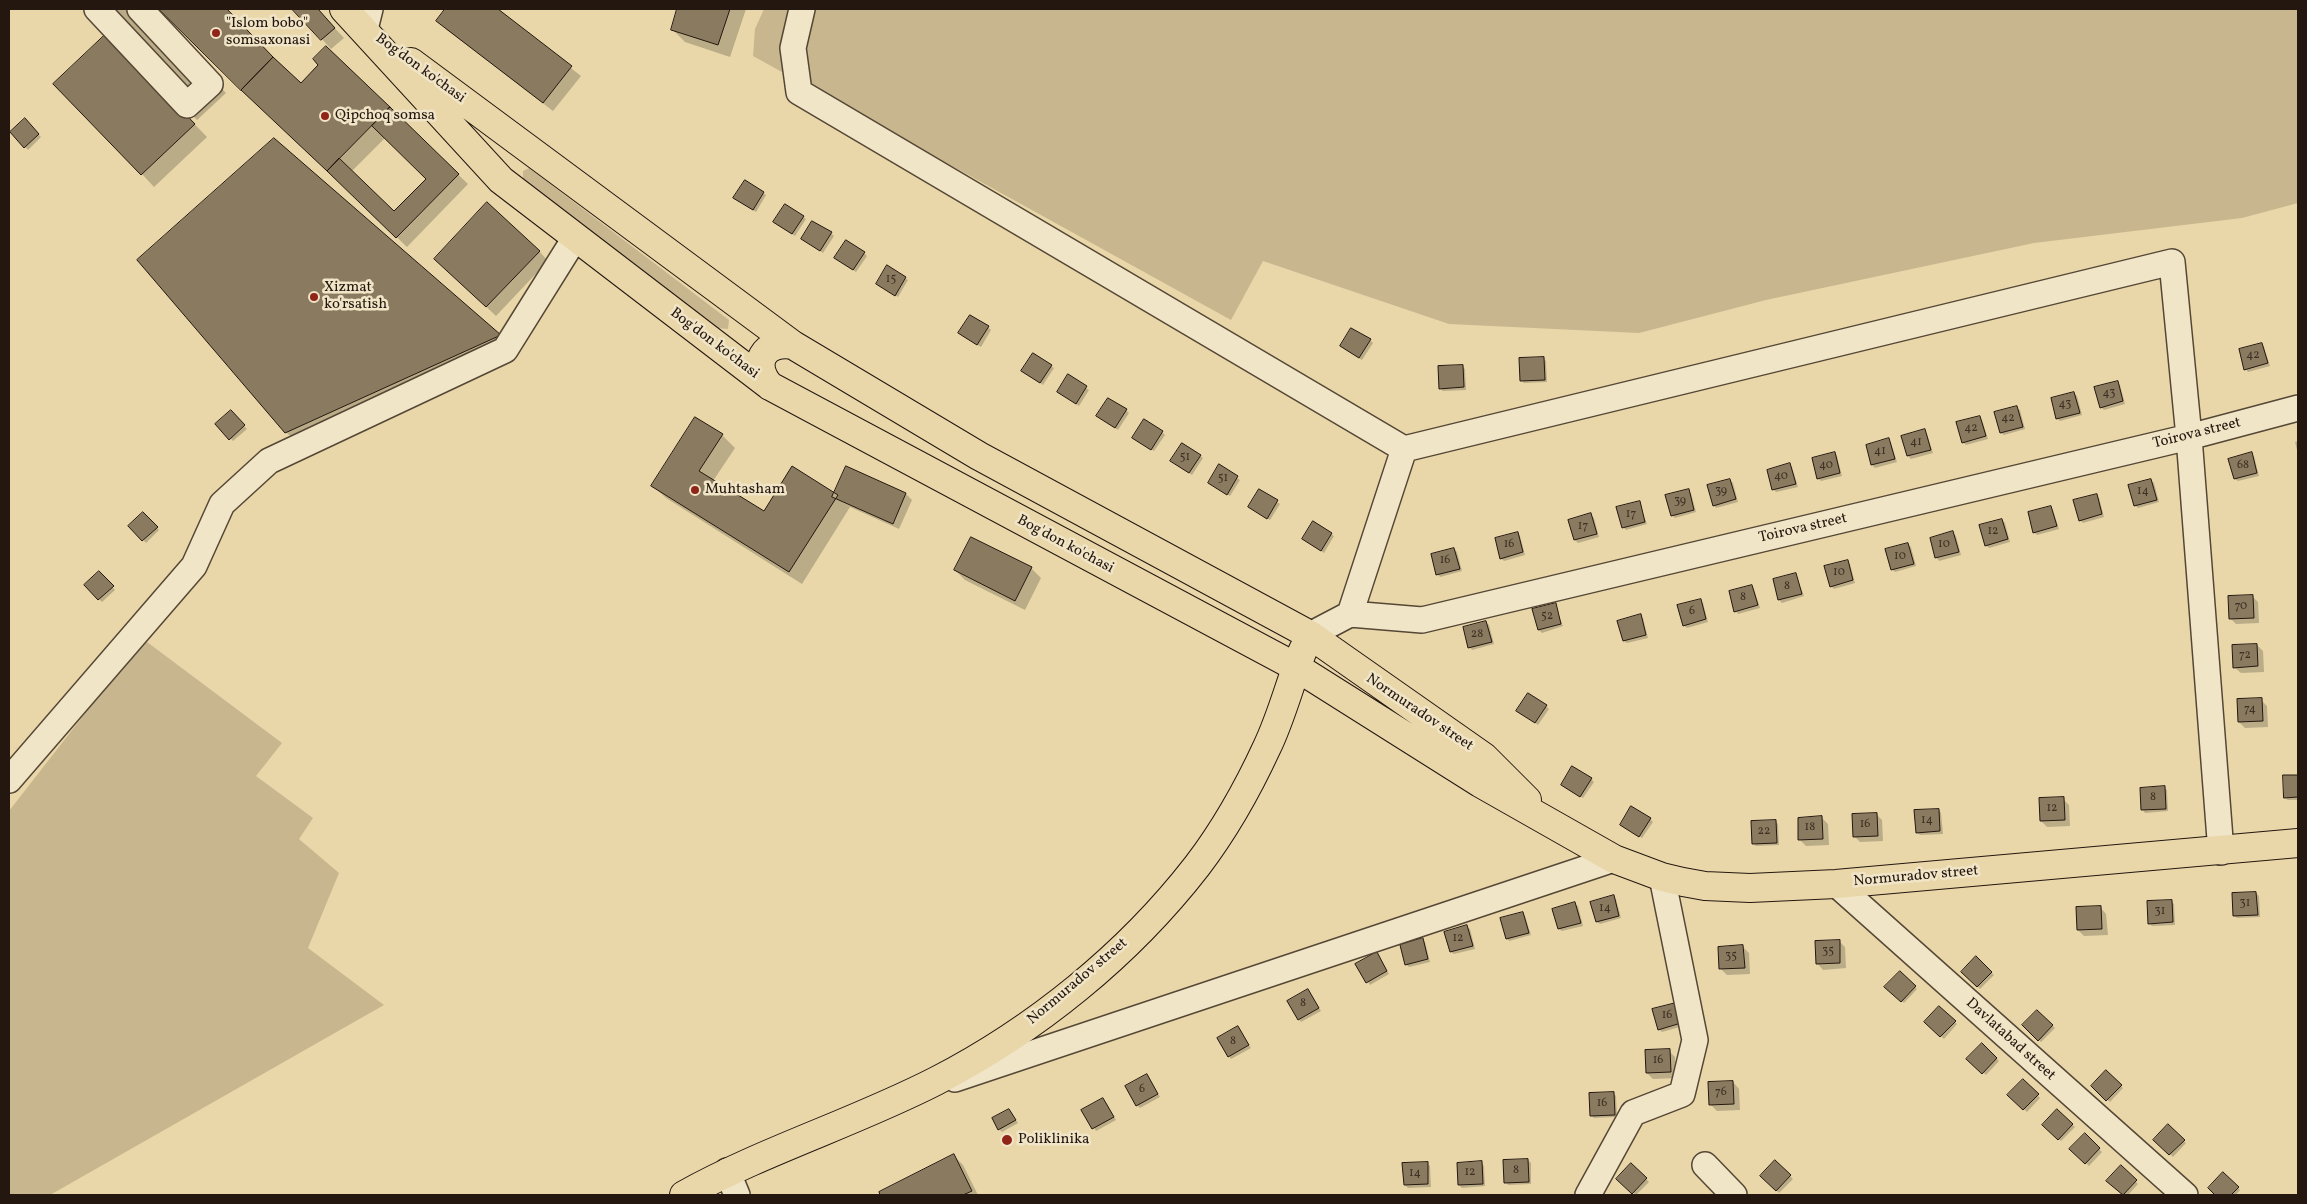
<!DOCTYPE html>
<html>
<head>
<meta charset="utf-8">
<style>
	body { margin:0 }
	#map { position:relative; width:2307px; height:1204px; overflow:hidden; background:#e9d7a9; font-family:Vollkorn,serif }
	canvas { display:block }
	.frame { position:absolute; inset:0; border:10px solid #241710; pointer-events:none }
</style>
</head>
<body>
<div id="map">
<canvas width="2307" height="1204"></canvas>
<div class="frame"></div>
</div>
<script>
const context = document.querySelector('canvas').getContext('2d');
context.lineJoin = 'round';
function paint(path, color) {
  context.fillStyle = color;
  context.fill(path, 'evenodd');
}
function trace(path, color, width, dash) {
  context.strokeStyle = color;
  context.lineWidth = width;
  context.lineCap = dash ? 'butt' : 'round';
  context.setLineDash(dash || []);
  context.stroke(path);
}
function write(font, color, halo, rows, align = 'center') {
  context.font = font + ' Vollkorn,serif';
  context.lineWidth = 5;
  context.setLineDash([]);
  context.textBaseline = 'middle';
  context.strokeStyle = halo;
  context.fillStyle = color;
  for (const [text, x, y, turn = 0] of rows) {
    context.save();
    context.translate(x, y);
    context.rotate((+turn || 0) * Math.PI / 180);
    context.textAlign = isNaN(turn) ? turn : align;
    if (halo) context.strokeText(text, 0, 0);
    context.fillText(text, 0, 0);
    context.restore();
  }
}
const green = new Path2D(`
	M764,9H2298V203L2242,218L2034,243L1766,300L1639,333L1449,324L1263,261L1231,320L753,56L755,29Z
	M529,168L729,320L728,329L717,328L536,189L523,179V171Z
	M143,639L282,743L256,776L313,818L299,839L339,873L308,948L384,1005L50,1195H9V811Z`);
const shadow = new Path2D(`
	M119,9H145L226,93L197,120L104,23Z
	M160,9H225L301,85L320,65L326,48L468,184L407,247ZM385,138L428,179L394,213L352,171Z
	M294,9H317L344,38L331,49Z
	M447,9H496L581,76L553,111L447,30L438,21Z
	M679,9H746L730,57L685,42L672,29Z
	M120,47L207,137L154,187L142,174Z
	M25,120L41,137L28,150L11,132Z
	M274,139L501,336L513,348L299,445L286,432Z
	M763,193L766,195L756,212L738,201Z
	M803,217L806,219L795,236L778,225Z
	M831,233L834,236L823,253L805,241Z
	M539,251L548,261L496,316L445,268Z
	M864,253L867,256L856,272L836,258Z
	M905,278L908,280L898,297L880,286Z
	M988,327L991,330L981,347L962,336Z
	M1370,340L1373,343L1362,360L1344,349Z
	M2262,344L2264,347L2270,366L2248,372L2246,369Z
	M1543,358L1546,361L1547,382L1524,383L1521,380Z
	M1051,366L1054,368L1043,385L1026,373Z
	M1462,366L1465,369L1466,390L1443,391L1440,388Z
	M1069,376L1089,390L1079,406L1058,392Z
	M2117,382L2120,385L2125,404L2104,410L2101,407Z
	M2074,393L2077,396L2082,415L2060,421L2057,418Z
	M2017,408L2020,410L2025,429L2004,435L2001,433Z
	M1126,410L1129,413L1118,430L1100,418Z
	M231,412L247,429L233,441L217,424Z
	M1979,417L1982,420L1988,439L1966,445L1963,442Z
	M1924,431L1927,434L1933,453L1911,459L1908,456L1903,437Z
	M1162,432L1165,435L1154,451L1136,440Z
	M722,435L735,448L713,481L764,513L834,494L846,467L906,494L912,500L899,529L850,507L802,584L666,498L653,486Z
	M1889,440L1891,443L1897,462L1875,468L1872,465L1867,446Z
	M2298,441V454L2295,442Z
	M1835,453L1837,456L1842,476L1821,481L1818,478Z
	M2251,454L2254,456L2259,476L2238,481L2235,479Z
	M1200,456L1203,458L1192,475L1174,463Z
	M1790,465L1792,467L1798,487L1776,492L1774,490Z
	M1219,466L1240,480L1230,496L1212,485Z
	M1730,480L1733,483L1738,502L1716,508L1714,505Z
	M2151,480L2154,483L2159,502L2138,508L2135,505Z
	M1260,490L1280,504L1270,520L1249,507Z
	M1688,490L1691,493L1696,512L1675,518L1672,515Z
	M2096,495L2099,498L2104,517L2083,523L2080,520Z
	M1639,503L1647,524L1626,530L1623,527Z
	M2051,507L2053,510L2059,529L2037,535L2034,532Z
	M143,513L159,530L146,543L130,526Z
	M1591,515L1594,518L1599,537L1578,543L1575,540L1570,521Z
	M2002,520L2005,523L2010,542L1989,548L1986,545Z
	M1314,523L1334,536L1324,553L1303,539Z
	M1518,533L1520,536L1525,555L1504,561L1501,558Z
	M1953,533L1956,536L1961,555L1939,561L1937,558L1931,539Z
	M971,538L1031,568L1041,578L1025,610L965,580L955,570Z
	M1908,544L1911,547L1916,566L1895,572L1892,569Z
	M1454,549L1457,552L1462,571L1440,577L1438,574Z
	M1847,561L1850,564L1855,583L1834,589L1831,586Z
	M99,573L115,590L102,602L85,585Z
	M1796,575L1804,596L1782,603L1779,600L1774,580Z
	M1752,586L1754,589L1760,608L1738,614L1736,611Z
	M2252,596L2258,602L2259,623L2236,624L2230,618Z
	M1700,600L1703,603L1708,622L1687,628L1684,625Z
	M1555,605L1563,626L1542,633L1539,630L1534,610Z
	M1640,616L1643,618L1648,638L1627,643L1624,641Z
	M1486,622L1489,625L1494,644L1472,650L1470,647Z
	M2257,645L2263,651L2264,672L2241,673L2234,667Z
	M2261,700L2267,706L2268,727L2245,728L2239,722Z
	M1546,706L1549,709L1538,725L1518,711Z
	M2284,776H2298V800H2288L2285,798Z
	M1591,779L1594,782L1583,798L1565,787Z
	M2164,788L2167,790L2168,811L2145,813L2143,810Z
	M2063,799L2069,805L2070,826L2047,827L2041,821Z
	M1939,810L1941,813L1943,834L1920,835L1917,832Z
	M1876,814L1882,820L1883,841L1860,842L1854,836Z
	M1822,818L1828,824L1829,845L1806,846L1800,840Z
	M1650,819L1653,822L1642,838L1624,827Z
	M1775,821L1778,824L1779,845L1756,846L1753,843Z
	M2256,893L2259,896L2260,917L2237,918L2234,915Z
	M1613,897L1616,899L1621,918L1600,924L1597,922Z
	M2171,901L2174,904L2175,925L2152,926L2149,923Z
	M1575,904L1578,906L1583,926L1562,931L1559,929Z
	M2100,907L2106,914L2108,935L2084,936L2078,930Z
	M1523,913L1525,916L1531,935L1509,941L1507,938Z
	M1467,927L1470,929L1475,949L1454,954L1451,952Z
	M1423,940L1425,942L1430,962L1409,967L1406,964Z
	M1839,941L1845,947L1846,968L1823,970L1817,963Z
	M1743,947L1749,953L1750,974L1727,975L1721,969Z
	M1379,956L1389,974L1370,985L1357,965Z
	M1976,958L1994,975L1980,989L1963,972Z
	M1900,973L1917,989L1904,1003L1886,987Z
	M1308,990L1321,1011L1301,1022L1299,1019Z
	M1675,1004L1683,1026L1662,1032L1659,1029Z
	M1940,1008L1957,1024L1944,1039L1926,1022Z
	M2037,1011L2055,1028L2041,1042L2024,1025Z
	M1238,1028L1251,1048L1231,1059L1229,1056Z
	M1982,1045L1999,1061L1986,1075L1968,1059Z
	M1669,1051L1675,1057L1676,1078L1653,1079L1647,1073Z
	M2106,1072L2123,1088L2110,1102L2092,1086Z
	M1150,1079L1160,1097L1140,1108L1137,1105Z
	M2023,1081L2040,1098L2027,1112L2009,1095Z
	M1733,1082L1739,1089L1740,1110L1717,1111L1711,1105Z
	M1613,1093L1616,1096L1617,1117L1594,1118L1591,1115Z
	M1106,1102L1116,1120L1096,1131L1083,1111Z
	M1009,1110L1018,1123L1002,1132L999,1129Z
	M2057,1111L2075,1127L2061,1141L2043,1125Z
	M2168,1126L2186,1143L2173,1157L2155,1140Z
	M2085,1135L2102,1152L2089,1166L2071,1149Z
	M954,1156L963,1165L978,1195H882L880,1192Z
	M1528,1160L1531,1163V1184L1508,1185L1506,1182Z
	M1775,1162L1793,1179L1779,1193L1762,1176Z
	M1427,1163L1430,1166L1431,1187L1408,1188L1405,1185Z
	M1481,1163L1484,1166L1485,1186L1462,1188L1459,1185L1458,1164Z
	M1631,1165L1649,1182L1636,1195L1618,1179Z
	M2121,1167L2138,1184L2128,1195H2122L2107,1181Z
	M2223,1174L2240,1190L2236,1195H2217L2209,1188Z`);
const building = new Path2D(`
	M159,9H227L273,57L241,90Z
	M292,9H318L335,28L321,40Z
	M445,9H498L572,66L543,103L436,21Z
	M677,9H730L718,45L671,30Z
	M107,33L195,124L141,175L53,84Z
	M326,46L390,107L327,171L241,90L273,57L301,83L318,65L313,59Z
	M390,107L459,174L396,238L327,171L339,158L394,211L426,179L372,126Z
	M25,118L39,134L24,148L10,132Z
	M274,138L501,335L285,433L137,260Z
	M745,180L764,192L753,210L733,198Z
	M487,202L540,251L486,307L434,259Z
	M785,204L804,216L792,234L773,222Z
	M812,221L832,232L820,251L801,239Z
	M846,240L865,252L853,270L834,258Z
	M887,265L906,277L895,296L876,284Z
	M970,315L989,326L977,345L958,333Z
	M1351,328L1371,339L1359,358L1340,346Z
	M2262,343L2268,363L2244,370L2239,349Z
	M1033,353L1052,365L1040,383L1021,371Z
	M1544,357L1545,380L1520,381L1519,358Z
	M1463,365L1464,387L1439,389L1438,366Z
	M1068,374L1087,386L1076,404L1057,392Z
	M2118,381L2123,401L2100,408L2094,387Z
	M2074,392L2080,413L2056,419L2051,398Z
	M1108,398L1127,409L1115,428L1096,416Z
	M2017,406L2023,427L2000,433L1994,412Z
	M231,410L245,425L229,440L215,424Z
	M1980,416L1986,436L1962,443L1956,422Z
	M695,417L723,434L699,471L764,511L792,466L838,495L789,572L651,486Z
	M1144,419L1163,431L1151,450L1132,438Z
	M1925,429L1931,450L1907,456L1901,436Z
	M1889,438L1895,459L1871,465L1866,445Z
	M1182,443L1201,455L1189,473L1170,461Z
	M1835,452L1840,473L1817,479L1812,458Z
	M2252,452L2257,473L2234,479L2228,459Z
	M1790,463L1796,484L1772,490L1767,470Z
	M1219,464L1238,476L1227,495L1208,483Z
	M846,466L906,493L893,524L832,497Z
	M1730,479L1736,499L1713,506L1707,485Z
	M2151,479L2157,500L2134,506L2128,485Z
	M1259,489L1278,500L1267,519L1248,507Z
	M1689,489L1694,510L1671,516L1665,495Z
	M2097,494L2102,514L2079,521L2073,500Z
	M1640,501L1645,522L1622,528L1616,507Z
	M2051,506L2057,526L2033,533L2028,512Z
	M143,512L158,527L142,541L128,526Z
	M1591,513L1597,534L1574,540L1568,520Z
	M2002,519L2008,539L1985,546L1979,525Z
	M1313,521L1332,533L1321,551L1302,539Z
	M1953,531L1959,552L1935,558L1930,538Z
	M1518,532L1523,552L1500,559L1495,538Z
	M971,537L1032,567L1015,601L954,570Z
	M1908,543L1914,564L1891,570L1885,549Z
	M1454,548L1460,569L1436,575L1431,554Z
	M1848,560L1853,580L1830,587L1824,566Z
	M99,571L114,586L98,600L84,585Z
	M1796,573L1802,594L1778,600L1773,579Z
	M1752,585L1758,605L1734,612L1729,591Z
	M2253,595L2254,618L2229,619L2228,596Z
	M1701,599L1706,619L1683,626L1677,605Z
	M1556,603L1561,624L1538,630L1532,609Z
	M1641,614L1646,635L1623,641L1617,621Z
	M1486,621L1492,642L1468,648L1463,627Z
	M2257,644L2258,666L2233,668L2232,645Z
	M1528,693L1547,705L1535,723L1516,711Z
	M2262,698L2263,721L2238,722L2237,699Z
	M1572,766L1592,778L1580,797L1561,785Z
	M2283,775H2298V797L2284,798Z
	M2165,786L2166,809L2141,810L2140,788Z
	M2064,797L2065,820L2040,821L2039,798Z
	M1631,806L1651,818L1639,837L1620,825Z
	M1939,809L1940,831L1916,833L1914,810Z
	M1877,813L1878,836L1853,837L1852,814Z
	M1822,816L1823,839L1798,840V818Z
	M1776,820L1777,843L1752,844L1751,821Z
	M2256,892L2258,915L2233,916L2232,893Z
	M1614,895L1619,916L1596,922L1590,902Z
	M2172,900L2173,922L2148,924L2147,901Z
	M1575,902L1581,923L1558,929L1552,909Z
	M2101,906L2102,929L2077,930L2076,907Z
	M1523,912L1529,933L1506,939L1500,918Z
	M1467,925L1473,946L1450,952L1444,932Z
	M1423,938L1428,959L1405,965L1400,945Z
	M1840,940V963L1816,964L1815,941Z
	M1743,945L1745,968L1719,969L1718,947Z
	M1377,952L1387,971L1366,983L1355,964Z
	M1976,956L1992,972L1977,987L1961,972Z
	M1900,971L1916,986L1901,1002L1884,987Z
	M1308,989L1319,1008L1298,1020L1287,1001Z
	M1676,1003L1681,1023L1658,1030L1652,1009Z
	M1939,1006L1956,1021L1940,1037L1924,1022Z
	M2037,1010L2053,1025L2038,1041L2022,1025Z
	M1238,1026L1249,1045L1228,1057L1217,1038Z
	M1982,1043L1997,1058L1982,1074L1966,1059Z
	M1670,1049L1671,1072L1646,1073L1645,1050Z
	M2106,1070L2122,1085L2106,1101L2091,1086Z
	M1147,1074L1158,1094L1136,1106L1125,1086Z
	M2023,1079L2039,1094L2023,1110L2007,1095Z
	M1733,1081L1734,1104L1709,1105L1708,1082Z
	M1614,1092L1615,1115L1590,1116L1589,1093Z
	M1103,1098L1114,1117L1092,1129L1081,1110Z
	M1009,1109L1016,1120L998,1130L992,1118Z
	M2057,1109L2073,1124L2058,1140L2042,1125Z
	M2168,1124L2185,1140L2169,1155L2153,1140Z
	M2085,1133L2100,1148L2085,1164L2069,1149Z
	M954,1154L972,1191L963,1195H880L879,1192Z
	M1528,1159L1529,1182L1504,1183L1503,1160Z
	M1775,1160L1791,1175L1776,1191L1760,1176Z
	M1482,1161L1483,1184L1458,1185L1457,1163Z
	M1428,1162V1184L1404,1185L1402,1163Z
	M1631,1163L1647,1178L1632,1194L1616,1179Z
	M2121,1165L2137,1180L2123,1195L2106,1181Z
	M2223,1172L2239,1187L2231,1195H2215L2208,1188Z`);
const minor = new Path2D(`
	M97,9L187,105L210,84L140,9
	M802,9L793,48L799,92L1404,449L1350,614
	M365,29L370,9
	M1404,449L2172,262L2189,437L2221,852
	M1310,635L1350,614L1422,620L2189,437L2298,408
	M9,780L194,566L222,504L269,461L505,350L575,238
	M1836,884L2185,1195
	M955,1079L1614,859
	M1705,1165L1734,1195
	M727,1171L737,1195
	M1588,1195L1633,1113L1682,1094L1695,1040L1662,877`);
const major = new Path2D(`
	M344,9L501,180L770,386L1296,667L1480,783L1614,859L1662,877L1683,882L1705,886L1750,888L1836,884L2298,843
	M411,62L793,345L979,456L1310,635L1484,757L1527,800
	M770,386C750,364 764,340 793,345
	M684,1195C765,1150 854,1123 936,1081C1035,1030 1128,955 1197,866C1223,832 1249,786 1267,747C1282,716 1290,682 1303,650`);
const markers = [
	[216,33,5,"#8f2418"],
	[325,116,5,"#8f2418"],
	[314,297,5,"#8f2418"],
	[695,490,5,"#8f2418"],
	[1007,1140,6,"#8f2418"]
];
const numberNames = [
	["15",891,280],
	["42",2253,356],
	["43",2109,394],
	["43",2065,405],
	["42",2008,419],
	["42",1971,429],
	["41",1916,443],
	["41",1880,452],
	["51",1185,458],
	["40",1826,466],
	["68",2243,466],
	["40",1781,477],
	["51",1223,479],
	["39",1721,492],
	["14",2143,492],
	["39",1680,502],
	["17",1631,515],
	["17",1583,527],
	["12",1993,532],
	["16",1509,545],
	["10",1944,545],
	["10",1900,557],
	["16",1445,561],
	["10",1839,573],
	["8",1787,587],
	["8",1743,598],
	["70",2241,607],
	["6",1692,612],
	["52",1547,617],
	["28",1477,635],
	["72",2245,656],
	["74",2250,710],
	["8",2153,798],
	["12",2052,809],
	["14",1927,821],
	["16",1865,825],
	["18",1810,828],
	["22",1764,832],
	["31",2245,904],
	["14",1605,909],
	["31",2160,912],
	["12",1458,939],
	["35",1828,952],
	["35",1731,957],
	["8",1303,1004],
	["16",1667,1016],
	["8",1233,1042],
	["16",1658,1061],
	["6",1142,1090],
	["76",1721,1093],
	["16",1602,1104],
	["8",1516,1171],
	["12",1470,1173],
	["14",1415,1174]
];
const poiNames = [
	["\"Islom bobo\"",226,24],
	["somsaxonasi",226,41],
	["Qipchoq somsa",335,116],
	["Xizmat",324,288],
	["ko'rsatish",324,305],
	["Muhtasham",705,490],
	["Poliklinika",1018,1140]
];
const streetNames = [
	["Bog'don ko'chasi",420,69,36],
	["Bog'don ko'chasi",714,344,37],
	["Toirova street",2197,434,-14],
	["Toirova street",1803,529,-13],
	["Bog'don ko'chasi",1065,545,28],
	["Normuradov street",1419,713,34],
	["Normuradov street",1916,877,-5],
	["Normuradov street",1078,982,-40],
	["Davlatabad street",2010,1040,42]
];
paint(green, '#c8b68f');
paint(shadow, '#0003');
paint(building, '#8a7b60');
trace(building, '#241710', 1);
trace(minor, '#554736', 28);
trace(major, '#241710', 30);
trace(minor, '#f1e5c7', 25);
trace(major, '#e9d7a9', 28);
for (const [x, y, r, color] of markers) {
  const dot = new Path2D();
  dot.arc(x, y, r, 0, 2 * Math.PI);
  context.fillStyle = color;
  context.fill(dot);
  trace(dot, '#f1e5c7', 2);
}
write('12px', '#3e3024', null, numberNames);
write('15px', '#241710', '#f1e5c7', poiNames, 'left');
write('15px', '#241710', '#f1e5c7', streetNames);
</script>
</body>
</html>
